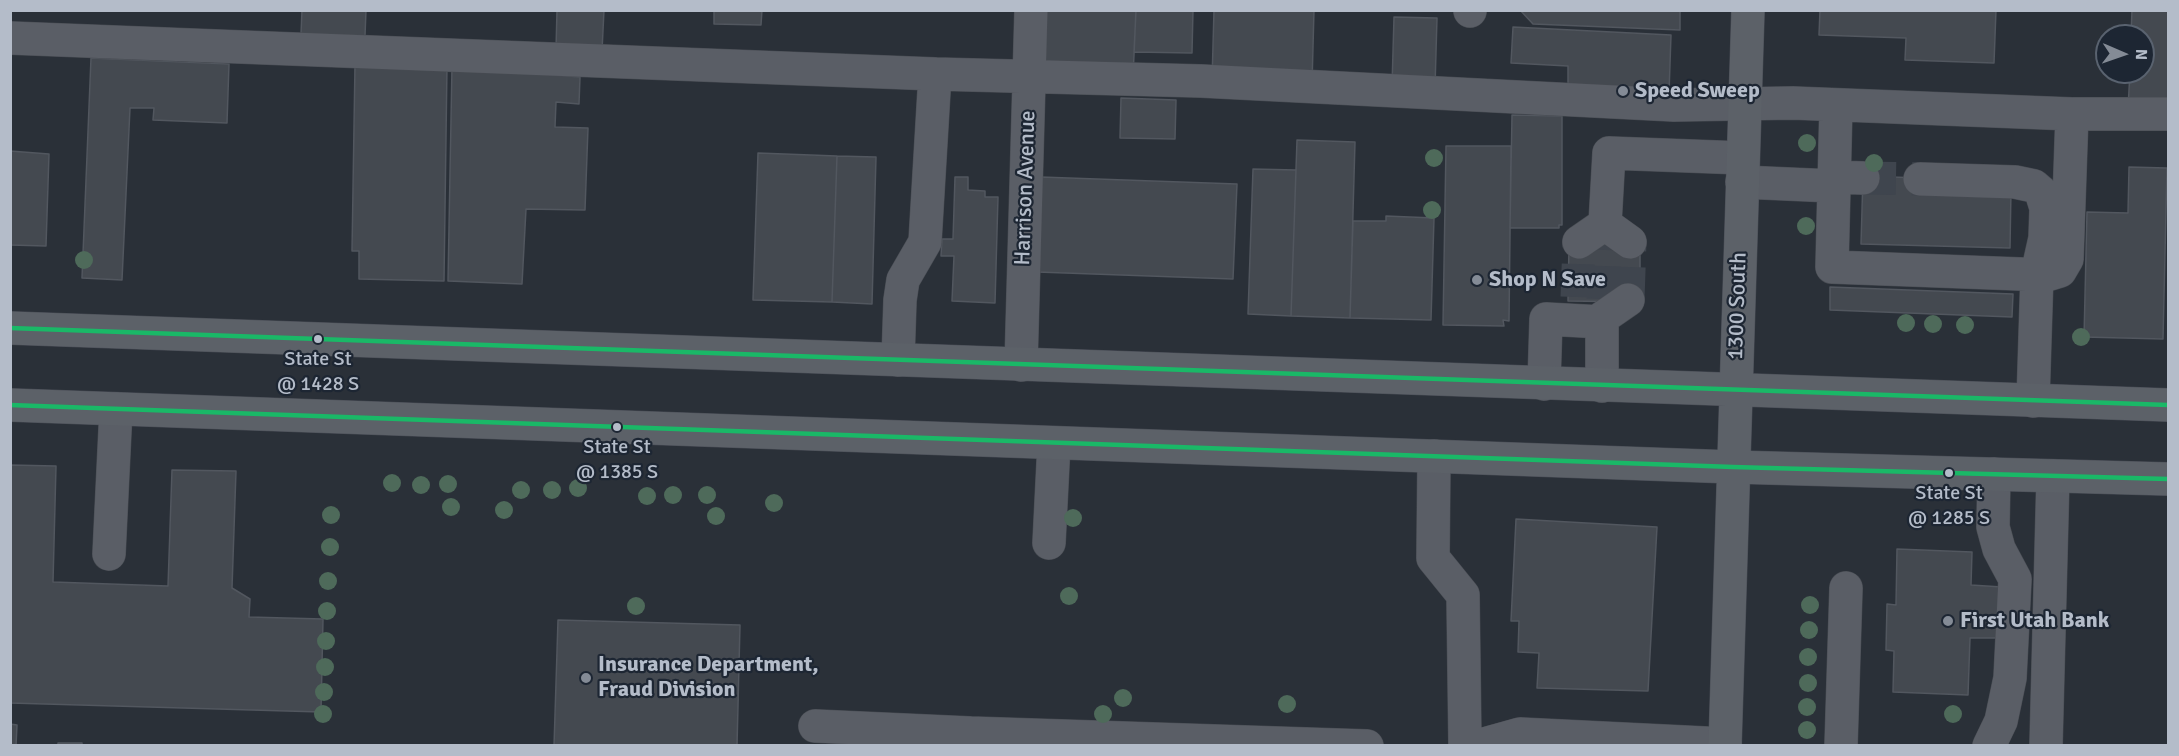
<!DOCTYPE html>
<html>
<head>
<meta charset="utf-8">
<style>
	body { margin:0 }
	#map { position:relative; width:2179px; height:756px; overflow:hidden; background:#2a3038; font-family:Signika,sans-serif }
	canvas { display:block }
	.frame { position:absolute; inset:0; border:12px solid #b4bcc9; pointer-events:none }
	.north { position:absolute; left:2095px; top:24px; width:60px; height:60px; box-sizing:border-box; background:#1d2633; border:2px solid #59626f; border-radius:50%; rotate:92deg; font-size:16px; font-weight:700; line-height:24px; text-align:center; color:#b4bcc9 }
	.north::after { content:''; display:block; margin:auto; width:21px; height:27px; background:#848b96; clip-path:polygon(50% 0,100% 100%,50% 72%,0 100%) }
</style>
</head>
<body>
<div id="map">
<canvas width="2179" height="756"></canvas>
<div class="frame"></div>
<div class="north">N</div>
</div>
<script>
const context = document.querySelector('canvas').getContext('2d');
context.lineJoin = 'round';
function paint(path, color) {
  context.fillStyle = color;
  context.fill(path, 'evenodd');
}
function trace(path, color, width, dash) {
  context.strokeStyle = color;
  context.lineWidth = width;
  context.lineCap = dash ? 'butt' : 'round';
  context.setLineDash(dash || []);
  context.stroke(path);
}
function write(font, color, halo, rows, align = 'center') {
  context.font = font + ' Signika,sans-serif';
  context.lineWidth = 4.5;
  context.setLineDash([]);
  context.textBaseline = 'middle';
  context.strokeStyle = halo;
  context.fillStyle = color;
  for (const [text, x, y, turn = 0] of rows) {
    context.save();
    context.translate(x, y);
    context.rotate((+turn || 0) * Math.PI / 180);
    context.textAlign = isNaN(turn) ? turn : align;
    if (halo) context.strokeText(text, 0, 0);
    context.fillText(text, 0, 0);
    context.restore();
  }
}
const building = new Path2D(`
	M302,10H366L365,36L301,34Z
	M557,10H604L602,51L556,49Z
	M714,10H762L761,25L714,24Z
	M1040,10H1136L1133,77L1038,74Z
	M1136,10H1193L1192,53L1134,52Z
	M1214,10H1314L1312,84L1212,81Z
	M1520,10H1680V30L1533,24Z
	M1820,10H1996L1994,63L1905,60L1906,38L1819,35Z
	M2132,10H2168V110L2128,108L2130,72H2143V36H2131Z
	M1394,17L1437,18L1435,87L1392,86Z
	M1513,27L1671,35L1669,93L1568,88V66L1511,63Z
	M91,58L229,64L227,123L153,120L154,108H130L122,280L82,278Z
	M355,64L447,66L444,281L359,279V251H352Z
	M452,66L580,77L579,104L556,102L555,127L588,128L585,210L526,209L522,284L448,281Z
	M1121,98L1176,100L1175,139L1120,138Z
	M1512,115L1562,116V225H1559V228H1510Z
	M1297,140L1355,142L1350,318L1291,316Z
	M1446,146H1511L1509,321L1503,320L1504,326L1443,325Z
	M10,151L49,154L46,246L10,245Z
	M758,153L837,156L832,302L753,300Z
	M837,156L876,157L872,304L832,302Z
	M2129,167L2167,168L2163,339L2084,337L2087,212L2128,213Z
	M1253,169L1296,170L1291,316L1248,314Z
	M1863,176L1920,178L2011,190L2010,248L1861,244Z
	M955,177H968V190L985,191V197H998L995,303L952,301L954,256H941L942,239H953Z
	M1041,177L1237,184L1233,279L1037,272Z
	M1386,216L1434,218L1431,320L1350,318L1353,221H1386Z
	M1569,244L1640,245V302L1568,301Z
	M1830,287L2013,294L2012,317L1830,310Z
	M10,465L56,466L53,582L168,586L172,470L236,471L232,588L250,599L249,617L323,619L321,712L10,703Z
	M1516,519L1657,527L1648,691L1537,688L1539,653L1518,652L1519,621H1511Z
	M1897,549L1972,552L1971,585L2002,587L2008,638H1970L1968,695L1893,692L1894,651L1886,650L1887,604L1896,605Z
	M558,620L740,625L737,746H554Z
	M10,724L17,725L16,746H10Z
	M58,743H82V746H58Z`);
const minorTunnel = new Path2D(`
	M1863,178L1920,179
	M1577,297L1579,242
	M1603,299L1605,243
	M1628,300L1630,242`);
const minor = new Path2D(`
	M1470,11V10
	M10,38L935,74L1201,81L1674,105L1793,103L2072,114H2168
	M1836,105L1832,267L2047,275L2060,271L2067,259L2072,114
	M1834,177L1863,178
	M1920,179L2015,182L2034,186L2041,192L2046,208L2045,238L2037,274L2033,401
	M1742,182L1833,186
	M1579,242L1605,224
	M1630,242L1605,224L1609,153L1743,158
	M898,360L900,300L903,280L925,242L935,74
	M1021,365L1031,10
	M1544,384L1546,319L1602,322
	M1602,386V318L1628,300
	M1434,456L1433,558L1463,595L1465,746
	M1049,543L1054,443
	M109,554L116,409
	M815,726L970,733
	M970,746V733L1367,746
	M1477,746L1520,734L1725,744
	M1841,746L1846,588
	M1989,746L2001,721L2010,678L2015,579L1999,549L1993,527L1994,474
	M2046,746L2053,476`);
const major = new Path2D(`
	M10,328L2168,405
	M10,405L1733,467L2168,479
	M1725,746L1748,10`);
const bus1 = new Path2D(`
	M10,328L2168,405
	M10,405L1733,467L2168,479`);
const trees = [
	[1807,143],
	[1434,158],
	[1874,163],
	[1432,210],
	[1806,226],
	[84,260],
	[1906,323],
	[1933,324],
	[1965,325],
	[2081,337],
	[392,483],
	[448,484],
	[421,485],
	[578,488],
	[521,490],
	[552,490],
	[673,495],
	[707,495],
	[647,496],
	[774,503],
	[451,507],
	[504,510],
	[331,515],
	[716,516],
	[1073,518],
	[330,547],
	[328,581],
	[1069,596],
	[1810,605],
	[636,606],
	[327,611],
	[1809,630],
	[326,641],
	[1808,657],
	[325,667],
	[1808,683],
	[324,692],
	[1123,698],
	[1287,704],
	[1807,707],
	[323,714],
	[1103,714],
	[1953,714],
	[1807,730]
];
const markers = [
	[1623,91,6,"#848b96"],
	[1477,280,6,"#848b96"],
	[318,339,5,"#b4bcc9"],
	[617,427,5,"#b4bcc9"],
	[1949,473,5,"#b4bcc9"],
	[1948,621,6,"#848b96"],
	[586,678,6,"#848b96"]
];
const busNames = [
	["State St",318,360],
	["@ 1428 S",318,385],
	["State St",617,448],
	["@ 1385 S",617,473],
	["State St",1949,494],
	["@ 1285 S",1949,519]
];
const poiNames = [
	["Speed Sweep",1635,91],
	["Shop N Save",1489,280],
	["First Utah Bank",1960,621],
	["Insurance Department,",598,665],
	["Fraud Division",598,690]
];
const streetNames = [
	["Harrison Avenue",1026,188,-88],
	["1300 South",1738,306,-88]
];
paint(building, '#444950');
trace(building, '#52575f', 1.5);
trace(minorTunnel, '#3f454e', 33, [33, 16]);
trace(minor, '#484c53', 34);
trace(major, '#484c55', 34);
trace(minor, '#5a5e66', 33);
trace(major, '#5c6168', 33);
trace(bus1, '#1ab867', 4.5);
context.fillStyle = '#4e6a5a';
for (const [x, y] of trees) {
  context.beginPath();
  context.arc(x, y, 9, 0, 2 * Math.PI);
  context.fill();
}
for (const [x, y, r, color] of markers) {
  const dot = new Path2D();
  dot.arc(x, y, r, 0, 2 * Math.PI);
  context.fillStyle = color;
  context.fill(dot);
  trace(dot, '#1d2633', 2);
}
write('20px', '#b4bcc9', '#1d2633', busNames);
write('bold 22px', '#b4bcc9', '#1d2633', poiNames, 'left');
write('22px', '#b4bcc9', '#1d2633', streetNames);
</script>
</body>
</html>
